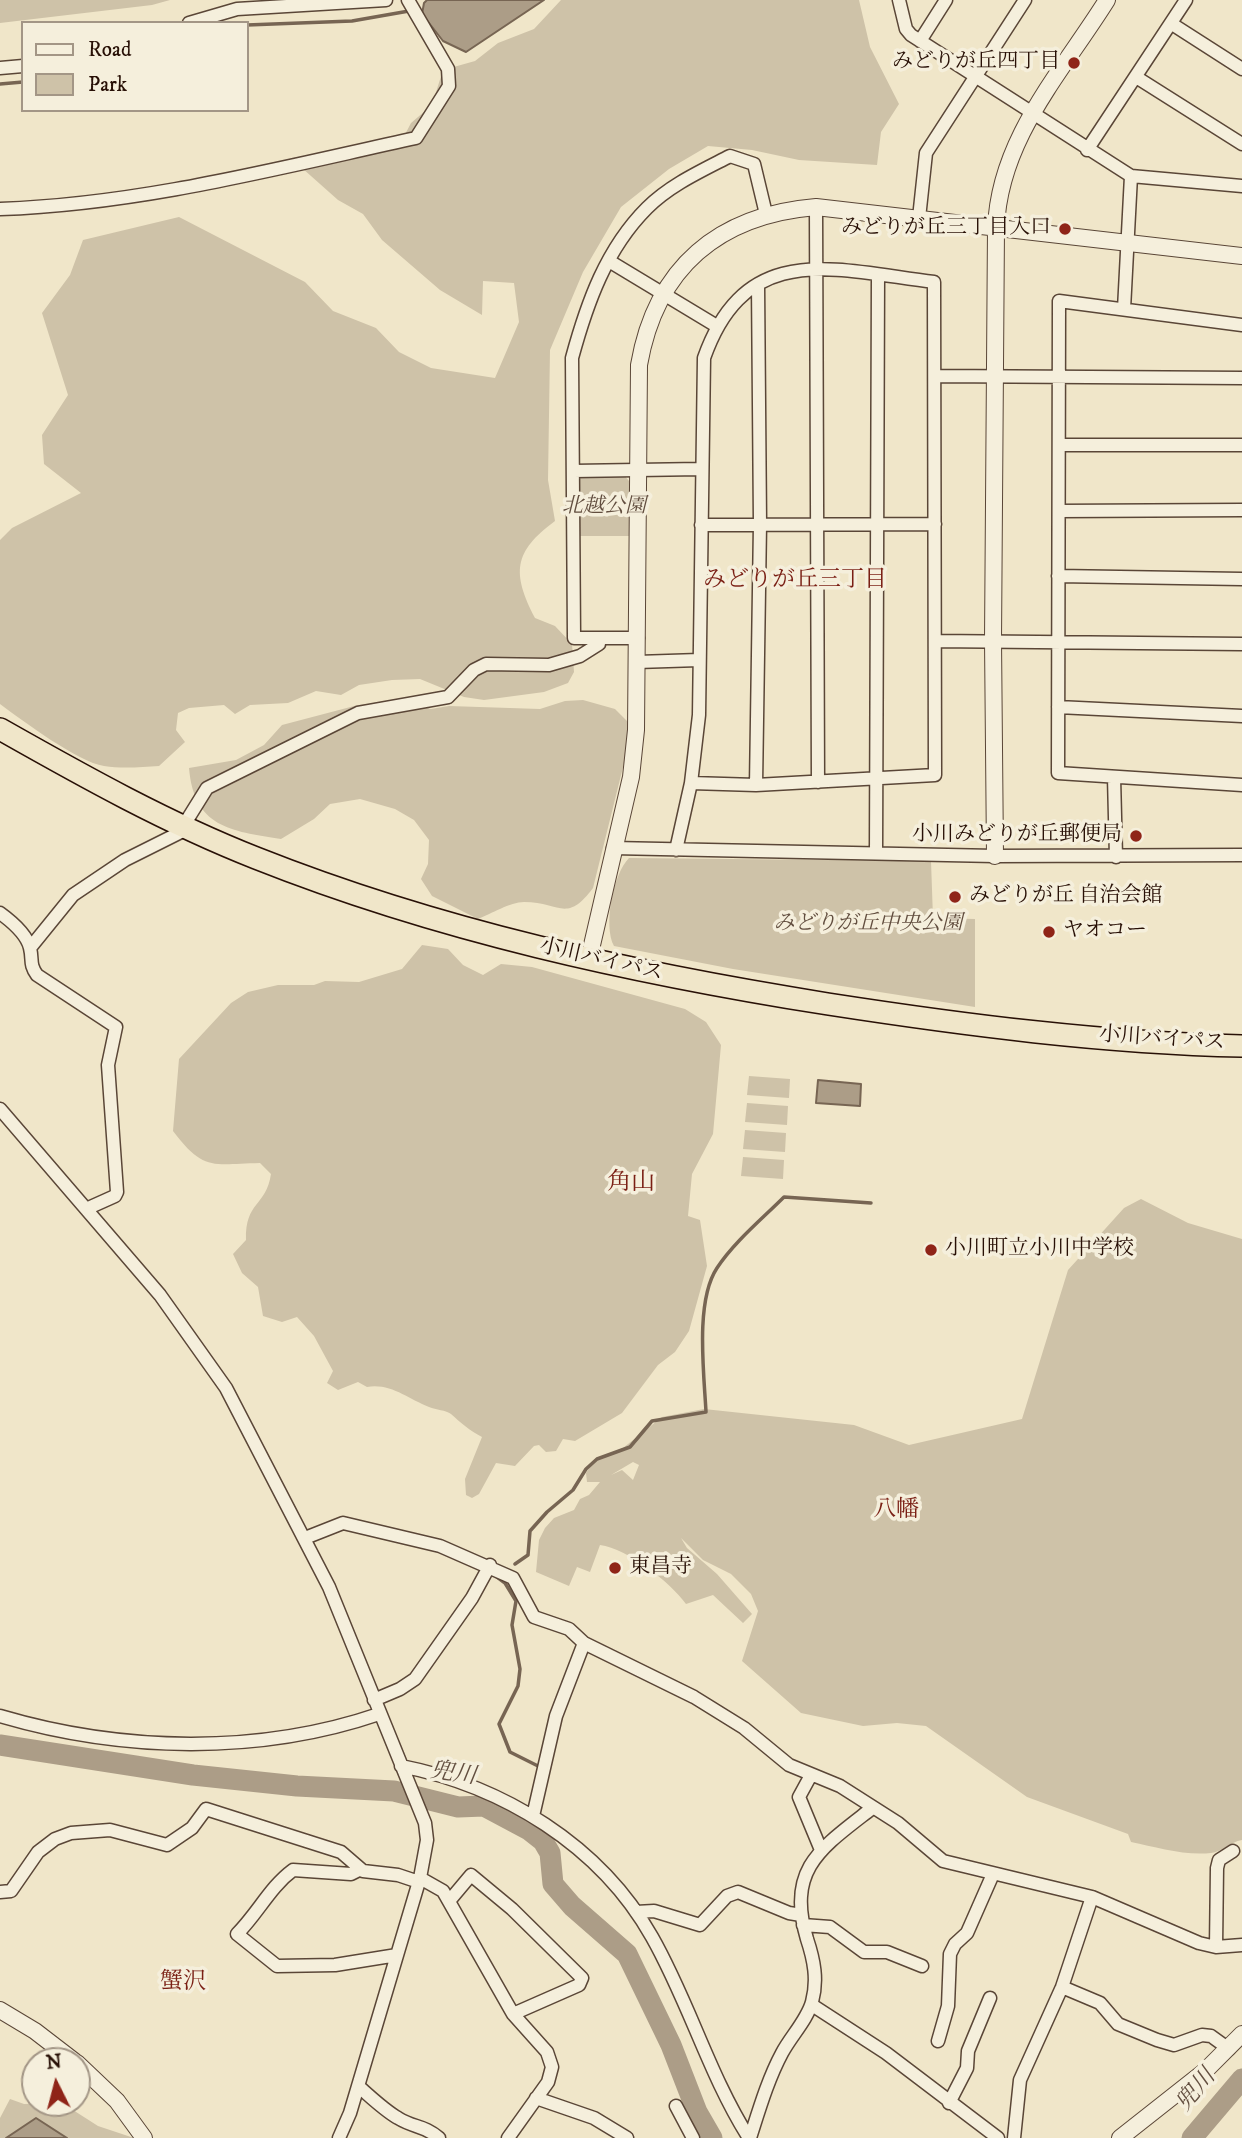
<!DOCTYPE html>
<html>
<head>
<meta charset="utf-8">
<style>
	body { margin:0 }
	#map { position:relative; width:1242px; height:2138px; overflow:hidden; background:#f0e6c9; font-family:"IM FELL DW Pica",serif }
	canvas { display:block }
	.legend { position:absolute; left:21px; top:21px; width:228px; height:91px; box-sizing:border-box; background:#f5efdc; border:2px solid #a39686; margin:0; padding:9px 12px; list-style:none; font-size:21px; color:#281006 }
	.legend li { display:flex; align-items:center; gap:14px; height:35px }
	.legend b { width:35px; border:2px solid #a39686 }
	.north { position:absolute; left:21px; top:2047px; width:70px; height:70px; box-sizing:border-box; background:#f5efdc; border:2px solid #a39686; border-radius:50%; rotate:354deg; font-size:19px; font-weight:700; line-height:28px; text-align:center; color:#281006 }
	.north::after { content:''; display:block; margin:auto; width:24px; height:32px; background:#8f2418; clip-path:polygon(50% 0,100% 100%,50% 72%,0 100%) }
</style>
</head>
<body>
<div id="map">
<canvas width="1242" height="2138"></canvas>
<ul class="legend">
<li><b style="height:9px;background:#f5efdc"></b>Road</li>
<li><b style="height:19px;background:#cec2a8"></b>Park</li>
</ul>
<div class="north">N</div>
</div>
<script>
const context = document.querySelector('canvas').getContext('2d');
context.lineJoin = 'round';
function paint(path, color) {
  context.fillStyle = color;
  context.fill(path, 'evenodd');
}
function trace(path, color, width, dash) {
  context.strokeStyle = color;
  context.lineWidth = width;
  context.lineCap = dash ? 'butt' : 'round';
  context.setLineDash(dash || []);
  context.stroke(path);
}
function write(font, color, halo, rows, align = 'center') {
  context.font = font + ' "IM FELL DW Pica","Noto Serif JP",serif';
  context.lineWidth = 7;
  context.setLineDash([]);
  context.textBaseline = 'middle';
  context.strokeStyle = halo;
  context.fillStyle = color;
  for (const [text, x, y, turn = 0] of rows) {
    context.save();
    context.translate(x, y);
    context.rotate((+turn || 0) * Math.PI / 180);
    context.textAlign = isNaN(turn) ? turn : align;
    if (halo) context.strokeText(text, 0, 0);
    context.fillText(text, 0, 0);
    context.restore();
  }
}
const green = new Path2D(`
	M0,0H170L152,5L0,23Z
	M561,0H859L870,47L899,104L881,132L877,165L799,160L752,150L708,146L669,169L621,207L583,272L550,350L548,480L555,521C513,552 512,573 535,618L555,626L572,644L574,672L568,683L544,692L484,700L464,697L420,679L392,680L359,685L341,695L316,691L288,703L250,705L235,714L224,705L189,708L178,713L176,730L185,742L159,766C142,767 122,769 104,766C78,762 23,721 0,704V540L12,528L81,493L44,464L42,435L68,395L42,313L70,275L83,240L179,217L305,282L333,311L376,328L399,352L431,368L495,378L519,322L514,283L483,281L482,315L440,290L382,240L363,214L338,200L302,168L399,146L411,123L432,105L443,70L475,61L498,43L534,29Z
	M583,475H624L629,481V536H578L579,478Z
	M583,700L615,709L630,724L627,751L593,888C566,924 560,902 524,902C510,902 491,914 478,919L432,896L421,879L428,864L429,840L414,820L395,809L360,799L330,804L314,819L281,839C230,831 194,827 189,768L236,760L264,745L282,725L358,705L405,701L431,709L449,706L540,709L565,701Z
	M629,858L931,861L933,918L975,919V1007L733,969L614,946C603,926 613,874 629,858Z
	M422,945L448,949L463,965L483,975L501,964L532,967L685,1009L706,1022L721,1045L713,1134L692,1174L688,1216L700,1220L707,1266L689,1331L675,1352L658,1365L622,1413L575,1441L563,1439L556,1451L546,1452L539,1445L534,1446L515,1466L496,1463L479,1494L472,1498L466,1495L465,1479L482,1437C470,1431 460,1422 451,1414C446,1410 436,1410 429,1407C408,1399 391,1383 367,1387L358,1382L338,1390L327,1383L333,1371L314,1336L297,1317L282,1322L263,1316L258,1287L242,1273L233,1254L246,1240C245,1201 266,1207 271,1174L260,1163C213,1164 204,1172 173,1131L179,1059L231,1003L248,992L278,985H314L325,981L359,982L402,969Z
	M749,1076L790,1079L789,1098L747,1095Z
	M747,1103L788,1106L787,1125L745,1122Z
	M745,1130L786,1133L785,1152L743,1149Z
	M743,1157L784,1160L783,1179L741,1176Z
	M1141,1199L1188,1223L1242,1239V1840C1230,1842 1222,1852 1211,1853C1185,1856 1156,1847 1131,1842L1128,1834L1027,1797L926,1726L897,1723L863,1726L801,1713L742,1661L758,1611L751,1594L731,1574L703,1560L681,1538L687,1548L717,1574L752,1614L743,1623L713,1595L686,1604C670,1582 628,1549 600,1545L590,1572L577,1567L569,1586L536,1572L539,1540L545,1528L554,1518L574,1510L580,1499L589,1495L600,1482H587L586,1473L595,1459L623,1448L662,1417L704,1409L854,1425L909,1445L1022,1419L1068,1270L1124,1208ZM633,1462L639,1465L633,1480L622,1470L611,1475Z
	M10,2099L24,2104L62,2103L98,2126L134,2138H0V2118Z`);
const water = new Path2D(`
	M427,0H544L466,52L443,41L422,14L424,3Z
	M818,1080L861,1084L860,1106L816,1103Z
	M36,2118L67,2138H6Z`);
const stream = new Path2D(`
	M247,25L352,21L409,11
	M0,84L23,82
	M515,1564L528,1555L530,1531L547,1512L573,1490L586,1469L597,1459L630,1447L652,1421L706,1412C704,1373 695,1301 717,1268C734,1242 762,1219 784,1197L871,1203
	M497,1577L505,1583L516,1601L512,1625L520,1669L518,1686L499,1724L510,1752L540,1767`);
const river = new Path2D(`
	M0,1745L193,1775L297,1786L394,1791L458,1807L484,1806L529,1830L543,1841L550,1853L553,1884L572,1906L627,1954L671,2045L697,2112L712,2138
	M1192,2138L1242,2079`);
const minor = new Path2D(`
	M899,0L906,29L911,35L1131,176L1242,186
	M189,23L237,9L386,0
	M1172,24L1242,69
	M920,41L946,0
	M0,68L23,66
	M1136,77L1242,144
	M1087,150L1186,0
	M816,207L818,782
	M0,209C142,204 278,168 416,138L449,86L448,69L408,0
	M919,218L926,153L1025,0
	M609,261L715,325
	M1124,309L1131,176
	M1242,325L1059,301L1058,773L1242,785
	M936,376L1242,378
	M1059,445H1242
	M574,471L700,469
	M1059,511L1242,510
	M701,525L935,524
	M1058,576L1242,579
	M638,638H574L572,358C587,303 606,249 647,208C670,185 701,171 730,156L754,164L766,214
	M935,641L1242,644
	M637,662L699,660
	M1058,707L1242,716
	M1114,777L1116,857
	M756,785L760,524L758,284
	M613,848L995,856L1242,855
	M676,850L691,783L699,715L704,358C746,239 835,270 934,282L935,775L756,785L691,783
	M876,853L878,275
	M0,913C11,921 27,935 30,948C33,960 29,964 37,975L116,1027L108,1065L117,1192L115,1196L86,1209
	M30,948L73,895L125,860L179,833L207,788L358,713L448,697L474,670L486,664L549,665L580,656L599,644V638
	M0,1109L160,1295L226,1388L329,1587L425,1823L427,1840L420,1878L350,2113L339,2138
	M305,1538L343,1523L440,1546L513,1578L534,1617L569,1629L584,1643L694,1697L744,1728L789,1765L840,1786L898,1823L943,1861L1092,1897L1199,1943L1216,1947L1242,1945
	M374,1700L400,1689L415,1679L472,1598L490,1565
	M0,1716C122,1752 259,1755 379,1714
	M401,1766C503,1786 600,1845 652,1937C689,2002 709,2075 749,2138
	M811,1775L799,1797L821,1850
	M533,1816L556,1716L584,1643
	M359,1870L351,1874L293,1870C270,1887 258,1913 237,1934L277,1966L335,1965L397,1955
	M420,1878L443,1891L513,2014L547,2052L552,2067L548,2082L508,2138
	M0,1892L11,1891L38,1852L55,1839L71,1833L110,1830L167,1845L192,1828L206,1809L341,1852L363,1871L398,1875L419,1882
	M450,1900L471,1875L512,1909L582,1978L579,1985L513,2014
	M636,1912L654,1911L700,1925L727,1896L738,1892L789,1913L801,1915
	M803,1925L830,1927L864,1952H887L922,1966
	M1216,1947L1217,1868L1219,1860L1233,1851
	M1062,1987L1100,2003L1118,2024L1157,2040L1174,2045L1202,2035L1211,2036L1229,2049
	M812,2005L886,2053L998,2138
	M938,2041L948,2006L950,1954L955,1944L967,1933L993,1874
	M358,2086C371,2097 384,2110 398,2118C414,2128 424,2125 439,2138
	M536,2098L594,2118L627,2138
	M949,2103L967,2068L968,2051L990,1998
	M676,2106L693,2138
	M750,2138C759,2110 768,2079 782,2053C791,2036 807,2020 812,2002C818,1980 814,1960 807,1939C786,1869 821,1848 871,1809
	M1014,2138L1020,2080L1062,1987L1092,1897`);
const tertiary = new Path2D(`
	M995,856L993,640L996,228C999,139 1062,72 1107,0
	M589,958L631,777L636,730L639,365C656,267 719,215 816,207L1242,256
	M0,2010L35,2031L74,2061
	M77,2063L117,2101L144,2138
	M1120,2138L1205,2071L1242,2034`);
const trunk = new Path2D(`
	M0,729C83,776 167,823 256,858C440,931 633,973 828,1004C964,1025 1104,1043 1242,1046`);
const markers = [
	[1074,63,7,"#8f2418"],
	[1065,229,7,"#8f2418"],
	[1136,836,7,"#8f2418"],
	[955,897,7,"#8f2418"],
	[1049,932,7,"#8f2418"],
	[931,1250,7,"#8f2418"],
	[615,1568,7,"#8f2418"]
];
const poiNames = [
	["みどりが丘四丁目",1060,63,"right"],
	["みどりが丘三丁目入口",1051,229,"right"],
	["小川みどりが丘郵便局",1122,836,"right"],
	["みどりが丘 自治会館",969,897],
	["ヤオコー",1063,932],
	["小川町立小川中学校",945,1250],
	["東昌寺",629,1568]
];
const parkNames = [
	["北越公園",604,508],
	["みどりが丘中央公園",868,925]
];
const streetNames = [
	["小川バイパス",601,961,13],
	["小川バイパス",1162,1040,4]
];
const neighbourhoodNames = [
	["みどりが丘三丁目",795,581],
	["八幡",896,1511],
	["蟹沢",183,1983]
];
const waterNames = [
	["兜川",453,1775,8],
	["兜川",1197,2091,-50]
];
const quarterNames = [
	["角山",631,1184]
];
paint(green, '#cec2a8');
paint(water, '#ac9d87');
trace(water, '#776553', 2);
trace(stream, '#776553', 3.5);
trace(river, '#ac9d87', 21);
trace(minor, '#5a4637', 15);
trace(tertiary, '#5a4637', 18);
trace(trunk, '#281006', 24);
trace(minor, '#f5efdc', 12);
trace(tertiary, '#f5efdc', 16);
trace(trunk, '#f0e6c9', 21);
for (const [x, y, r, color] of markers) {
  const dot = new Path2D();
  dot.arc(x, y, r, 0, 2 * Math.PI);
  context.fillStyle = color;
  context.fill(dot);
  trace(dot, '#f5efdc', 2.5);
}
write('21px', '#281006', '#f5efdc', poiNames, 'left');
write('italic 21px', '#624e3f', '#f5efdc', parkNames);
write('21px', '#281006', '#f5efdc', streetNames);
write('23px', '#7a1f14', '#f5efdc', neighbourhoodNames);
write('italic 23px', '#634f40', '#f5efdc', waterNames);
write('24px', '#7a1f14', '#f5efdc', quarterNames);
</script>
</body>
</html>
